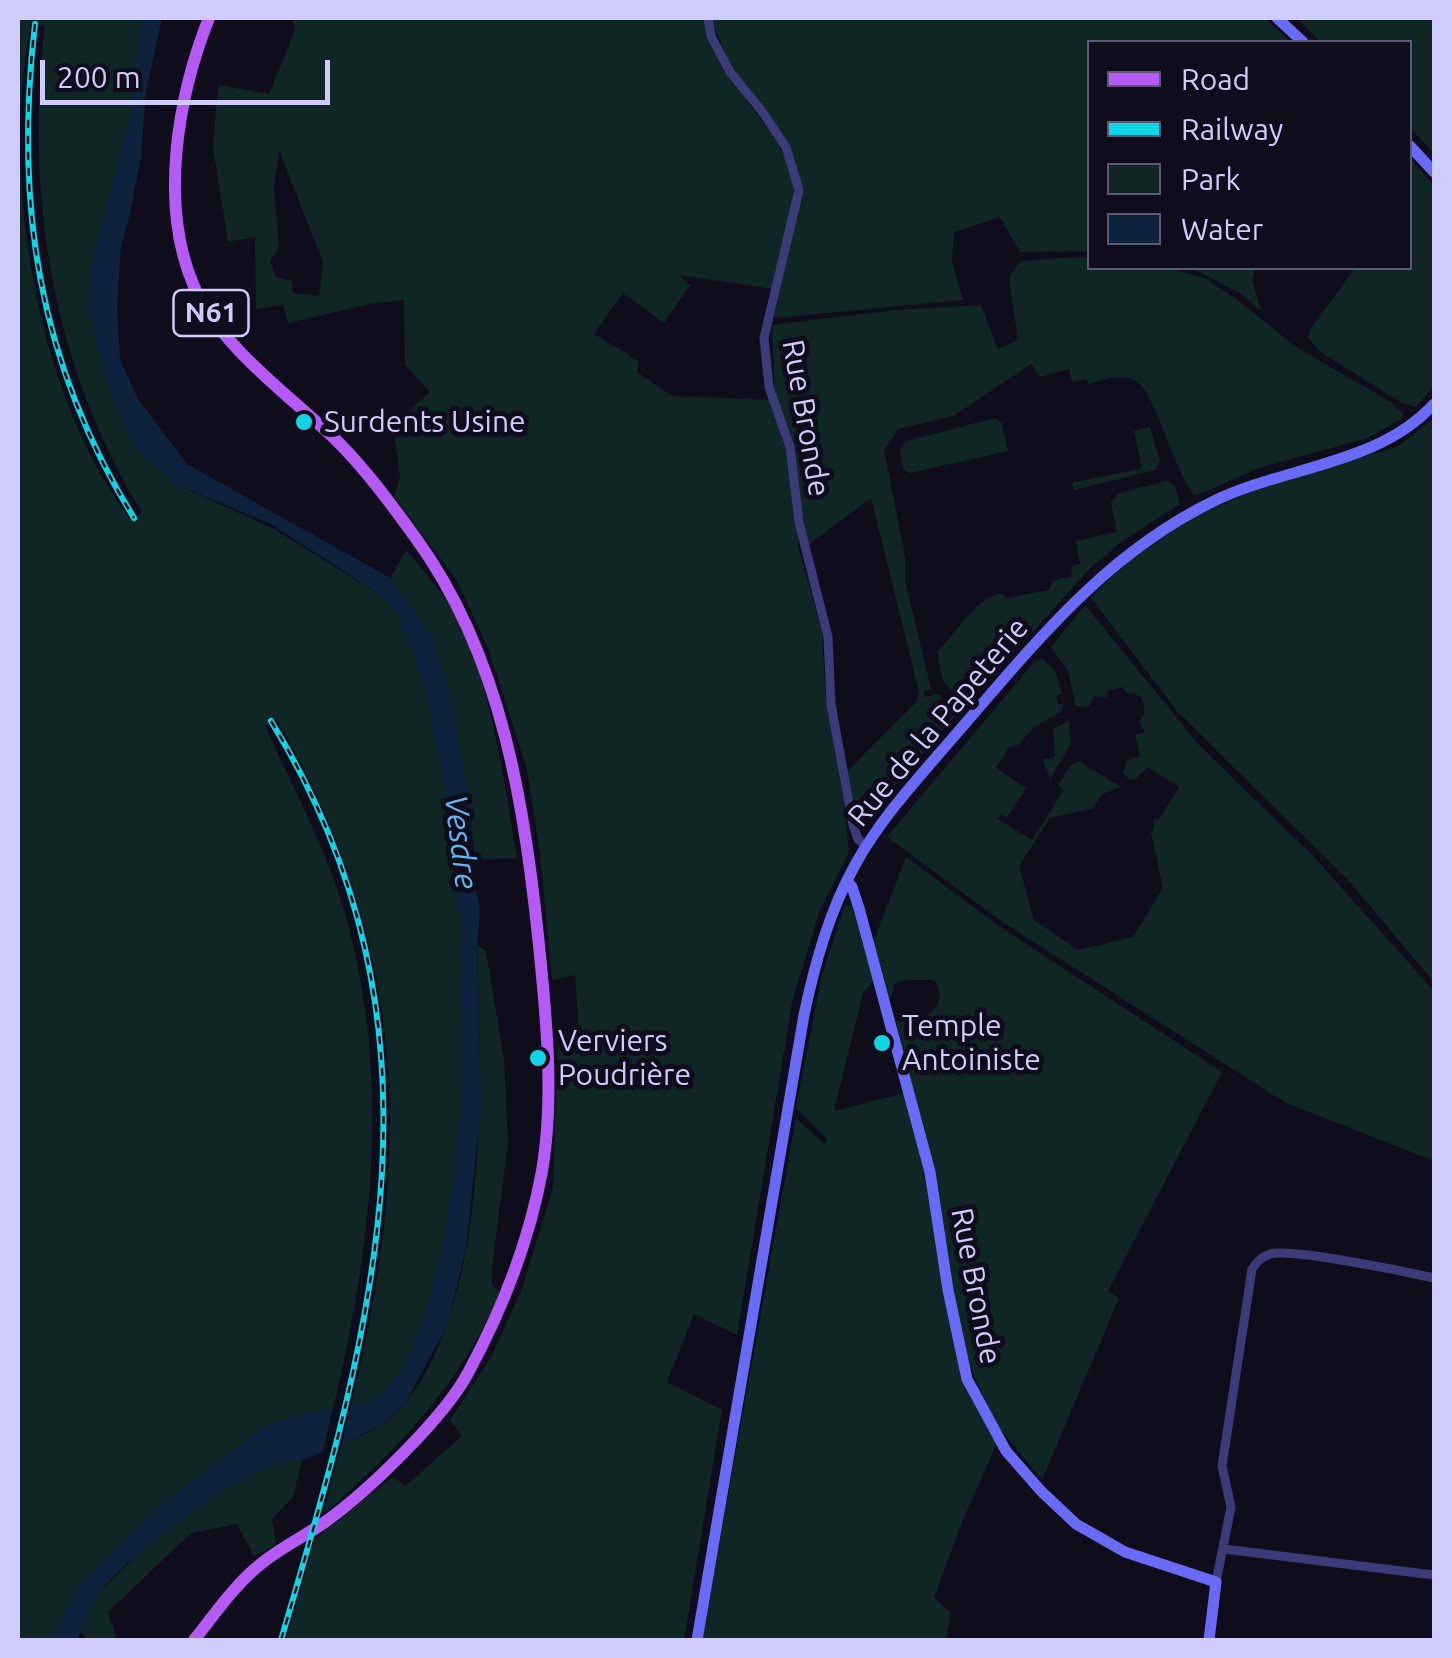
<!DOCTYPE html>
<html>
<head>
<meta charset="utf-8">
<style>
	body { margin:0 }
	#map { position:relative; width:1452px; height:1658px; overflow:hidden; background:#0f0d1c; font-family:Ubuntu,sans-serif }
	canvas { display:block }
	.frame { position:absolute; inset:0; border:20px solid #cfcbfc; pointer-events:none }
	.legend { position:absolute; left:1087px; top:40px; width:325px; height:230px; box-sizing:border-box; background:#0f0d1c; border:2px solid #5c5976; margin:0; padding:12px 18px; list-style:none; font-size:30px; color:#cfcbfc }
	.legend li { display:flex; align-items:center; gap:20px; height:50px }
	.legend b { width:50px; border:2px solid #5c5976 }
	.scale { position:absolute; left:40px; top:60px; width:290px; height:45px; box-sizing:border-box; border:5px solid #cfcbfc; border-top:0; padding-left:12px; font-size:30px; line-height:35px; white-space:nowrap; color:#cfcbfc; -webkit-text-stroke:8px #0f0d1c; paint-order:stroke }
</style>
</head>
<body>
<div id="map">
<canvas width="1452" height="1658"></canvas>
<div class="frame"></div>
<ul class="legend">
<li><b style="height:12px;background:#b55af4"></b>Road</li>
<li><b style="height:12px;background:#0fd5e4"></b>Railway</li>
<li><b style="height:28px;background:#102624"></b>Park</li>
<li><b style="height:28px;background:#0e223e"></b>Water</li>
</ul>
<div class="scale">200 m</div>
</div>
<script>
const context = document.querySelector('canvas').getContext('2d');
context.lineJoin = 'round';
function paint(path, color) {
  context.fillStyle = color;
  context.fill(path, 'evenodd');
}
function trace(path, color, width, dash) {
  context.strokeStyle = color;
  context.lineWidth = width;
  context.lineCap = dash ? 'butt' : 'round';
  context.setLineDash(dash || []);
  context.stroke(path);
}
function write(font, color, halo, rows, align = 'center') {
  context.font = font + ' Ubuntu,sans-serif';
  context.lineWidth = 10;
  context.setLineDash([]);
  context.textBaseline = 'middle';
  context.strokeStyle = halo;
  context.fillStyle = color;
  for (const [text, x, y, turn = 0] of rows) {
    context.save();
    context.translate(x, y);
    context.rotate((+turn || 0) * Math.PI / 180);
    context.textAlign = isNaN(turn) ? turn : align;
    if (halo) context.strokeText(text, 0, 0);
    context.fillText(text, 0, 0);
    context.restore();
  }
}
const green = new Path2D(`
	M18,18H142L130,87L133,104L117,170L108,387L134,445L176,484L272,528L379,594L397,612L424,682L454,835L460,938L461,1081L457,1150L444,1241L425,1317L403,1368L386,1390L370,1402L351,1406C413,1158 410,944 276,719L265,726C293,788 326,847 345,914C392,1077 372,1247 333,1409L300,1415L264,1427L159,1507L81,1582L52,1640H18ZM31,24L45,26C25,195 52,365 142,512L131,520C36,397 0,174 31,24Z
	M293,18H705L733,81L778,143L790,167L795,194L775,289L679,275L690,285L664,323L623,293L594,334L639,361L637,372L672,396L769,400L788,451L799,549L822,633L825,690L843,796L849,852L819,913L792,1002L737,1335L694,1314L667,1382L722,1410L684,1640H286L315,1539L393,1477L405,1486L462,1436L450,1420L491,1357L522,1289L553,1187L558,1039L579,1037L575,975L552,980L540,853L527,769L488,648L456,579L394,497L400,477L393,425L430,392L405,365L404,300L369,304L288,323L283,305L256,309L255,237L228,242L213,147L218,85L269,94L295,30ZM279,150L323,262L319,296L293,293L292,281L276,277L270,261L279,247L274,189Z
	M711,18H1265L1291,42H1090L1089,251L1020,252L1000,217L954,232L952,262L963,300L774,318L803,188L780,130L732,71Z
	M1297,18H1434V153L1410,128V42H1321Z
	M1410,158L1434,186V386L1416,407L1402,403L1319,351L1308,337L1311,328L1355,268H1410Z
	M1080,257L1089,258L1090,268H1168L1206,279L1239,301L1296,347L1391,402L1403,413V418L1368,438L1262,467L1195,496C1174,471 1154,390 1136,381C1121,373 1104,379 1089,384L1086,379L1072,382L1069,369L1040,377L1031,364L953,416L898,429L884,450L905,557V580L931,689L923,692L925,697L938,694L956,715L863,824L853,816L847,772L916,702L919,692L871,498L807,546L797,484L775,398L772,325L895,310L981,305L998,349L1018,340L1009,277L1020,261Z
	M1192,268H1255L1252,280L1261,311L1240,293Z
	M995,418L1002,423L1008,451L910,473L903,469L900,450L906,441Z
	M1434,418V982L1349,881L1177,711L1091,598L1134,555L1197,515L1268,485L1397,447Z
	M1150,427L1160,461L1155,470L1074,490L1072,483L1142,468L1134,431Z
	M1167,481L1175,486L1180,504L1121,542L1087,571L974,698L966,691L959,699L943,681L937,652C959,631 971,602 1001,593L1008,598L1049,590L1053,581L1072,576L1071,566L1080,564L1076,541L1117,532L1111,502L1119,493Z
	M406,550C421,568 437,586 450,605C488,661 506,790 517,858L475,860L468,795L451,698L432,635L390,579Z
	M1085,605L1199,745L1315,858L1434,991V1161L1286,1103L1004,923L887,837L1035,661L1043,659L1055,671L1062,693L1056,696L1058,704H1064L1061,712L1034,727L1018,745L1009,747L996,768L1026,788L1007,818L1001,814L998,819L1032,840L1064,790L1058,785L1070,766L1079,761L1121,787L1102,794L1093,808L1050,818L1019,866L1034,920L1078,950L1133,937L1163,888L1151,833L1154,826L1153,820L1160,818L1179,787L1148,767L1136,779H1129L1123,773L1127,761L1140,756L1135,735L1145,732L1139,722L1145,713L1142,698L1133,693L1126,694L1124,687L1107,691L1108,698L1095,696L1088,707L1076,706L1068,671L1051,647Z
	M1069,721L1071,744L1050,779L1043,760L1055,757L1053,729Z
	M906,857L999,926L1222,1072L1108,1291L1119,1298L1042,1480L992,1419L962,1345L918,1113L896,1022C920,1023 953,1009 934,980H905L894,984L892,996L888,998L872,945Z
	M853,904L865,954L875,979L863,993L834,1111L908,1092L931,1198L958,1358L998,1441L962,1522L934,1598L951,1613L946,1640H702L796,1118L824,1144L827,1139L796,1108L822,975L844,907Z
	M477,945L486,951L504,1059L508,1143L492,1267V1285L500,1292C462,1384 396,1450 323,1515L341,1446C362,1435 389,1424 404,1405C492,1297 481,1077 477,945Z
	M302,1460L293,1497L272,1519L276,1545L254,1556L237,1524L191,1533L108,1612L117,1640H89L80,1632L98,1594L144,1548L219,1492L272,1464Z`);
const water = new Path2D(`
	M142,18H162L146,91L141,156L130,214L121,246L117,309L120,360L138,399L187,464L390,578L432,635L451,698L468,795L474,880L480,911L477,945L481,1107L466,1248L448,1324L403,1407L382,1424L341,1446L302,1460L272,1465L219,1492L144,1548L113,1577L98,1594L77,1640H52L81,1582L159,1507L264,1427L300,1415L370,1402L386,1389L403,1368L425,1317L444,1241L457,1150L461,1081L460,938L454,835L424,682L397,612L379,594L271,524L176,484L134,445L108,387L89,311L91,267L133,105L130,87Z`);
const pier = new Path2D(`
	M352,1401L340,1452L321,1459L334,1404Z`);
const street = new Path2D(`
	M708,18L711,36L730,72L761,110L786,147L799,190L764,338L769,387L790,447L799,522L828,637L831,704L853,825L858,839L866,846
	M1224,1549L1434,1575
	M1216,1582L1231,1507L1222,1466L1252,1269C1257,1262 1261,1257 1270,1254C1292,1248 1407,1272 1434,1278`);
const secondary = new Path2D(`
	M1277,18L1303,42
	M1410,146L1434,172
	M847,881L852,887L859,908L930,1172L948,1290L967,1379L1006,1451L1041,1491L1076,1524L1125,1552L1216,1582L1209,1640
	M697,1640L804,1015C815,963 829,912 855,865C882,816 921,775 957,733C1036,642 1105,554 1214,501C1286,466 1378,465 1434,404`);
const primary = new Path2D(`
	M194,1640C215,1614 235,1584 262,1563C282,1547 305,1536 325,1522C367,1492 444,1418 468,1373C502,1310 529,1242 542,1171C554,1101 547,1026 540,955C525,809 504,659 415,537C391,504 367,471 338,442C291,396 219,347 193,284C159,203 178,96 209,18`);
const rail = new Path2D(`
	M35,24C14,203 38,363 134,518
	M271,721C459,1027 375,1322 281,1640`);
const markers = [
	[304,422,10,"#0fd5e4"],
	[882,1043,10,"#0fd5e4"],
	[538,1058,10,"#0fd5e4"]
];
const shields = [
	[211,313,75]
];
const shieldNames = [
	["N61",211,313]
];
const streetNames = [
	["Rue Bronde",806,418,80],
	["Rue de la Papeterie",938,722,-50],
	["Rue Bronde",976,1286,79]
];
const poiNames = [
	["Surdents Usine",324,422],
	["Temple",902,1026],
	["Antoiniste",902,1060],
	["Verviers",558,1041],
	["Poudrière",558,1075]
];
const waterNames = [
	["Vesdre",461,842,83]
];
paint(green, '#102624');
paint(water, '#0e223e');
paint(pier, '#0f0d1c');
trace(street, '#3b3b78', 9);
trace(secondary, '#696af5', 11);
trace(primary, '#b55af4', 12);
trace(rail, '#0fd5e4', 6);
trace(rail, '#0f0d1c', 2.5, [8]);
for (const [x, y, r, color] of markers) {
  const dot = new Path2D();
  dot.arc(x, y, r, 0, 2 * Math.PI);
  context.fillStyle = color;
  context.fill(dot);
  trace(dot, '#0f0d1c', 4);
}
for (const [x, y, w] of shields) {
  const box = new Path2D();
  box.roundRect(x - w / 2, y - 23, w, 46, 8);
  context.fillStyle = '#0f0d1c';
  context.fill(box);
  trace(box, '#cfcbfc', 2.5);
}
write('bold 28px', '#cfcbfc', null, shieldNames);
write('30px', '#cfcbfc', '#0f0d1c', streetNames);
write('30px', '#cfcbfc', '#0f0d1c', poiNames, 'left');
write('italic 32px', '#60b5f5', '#0f0d1c', waterNames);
</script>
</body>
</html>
